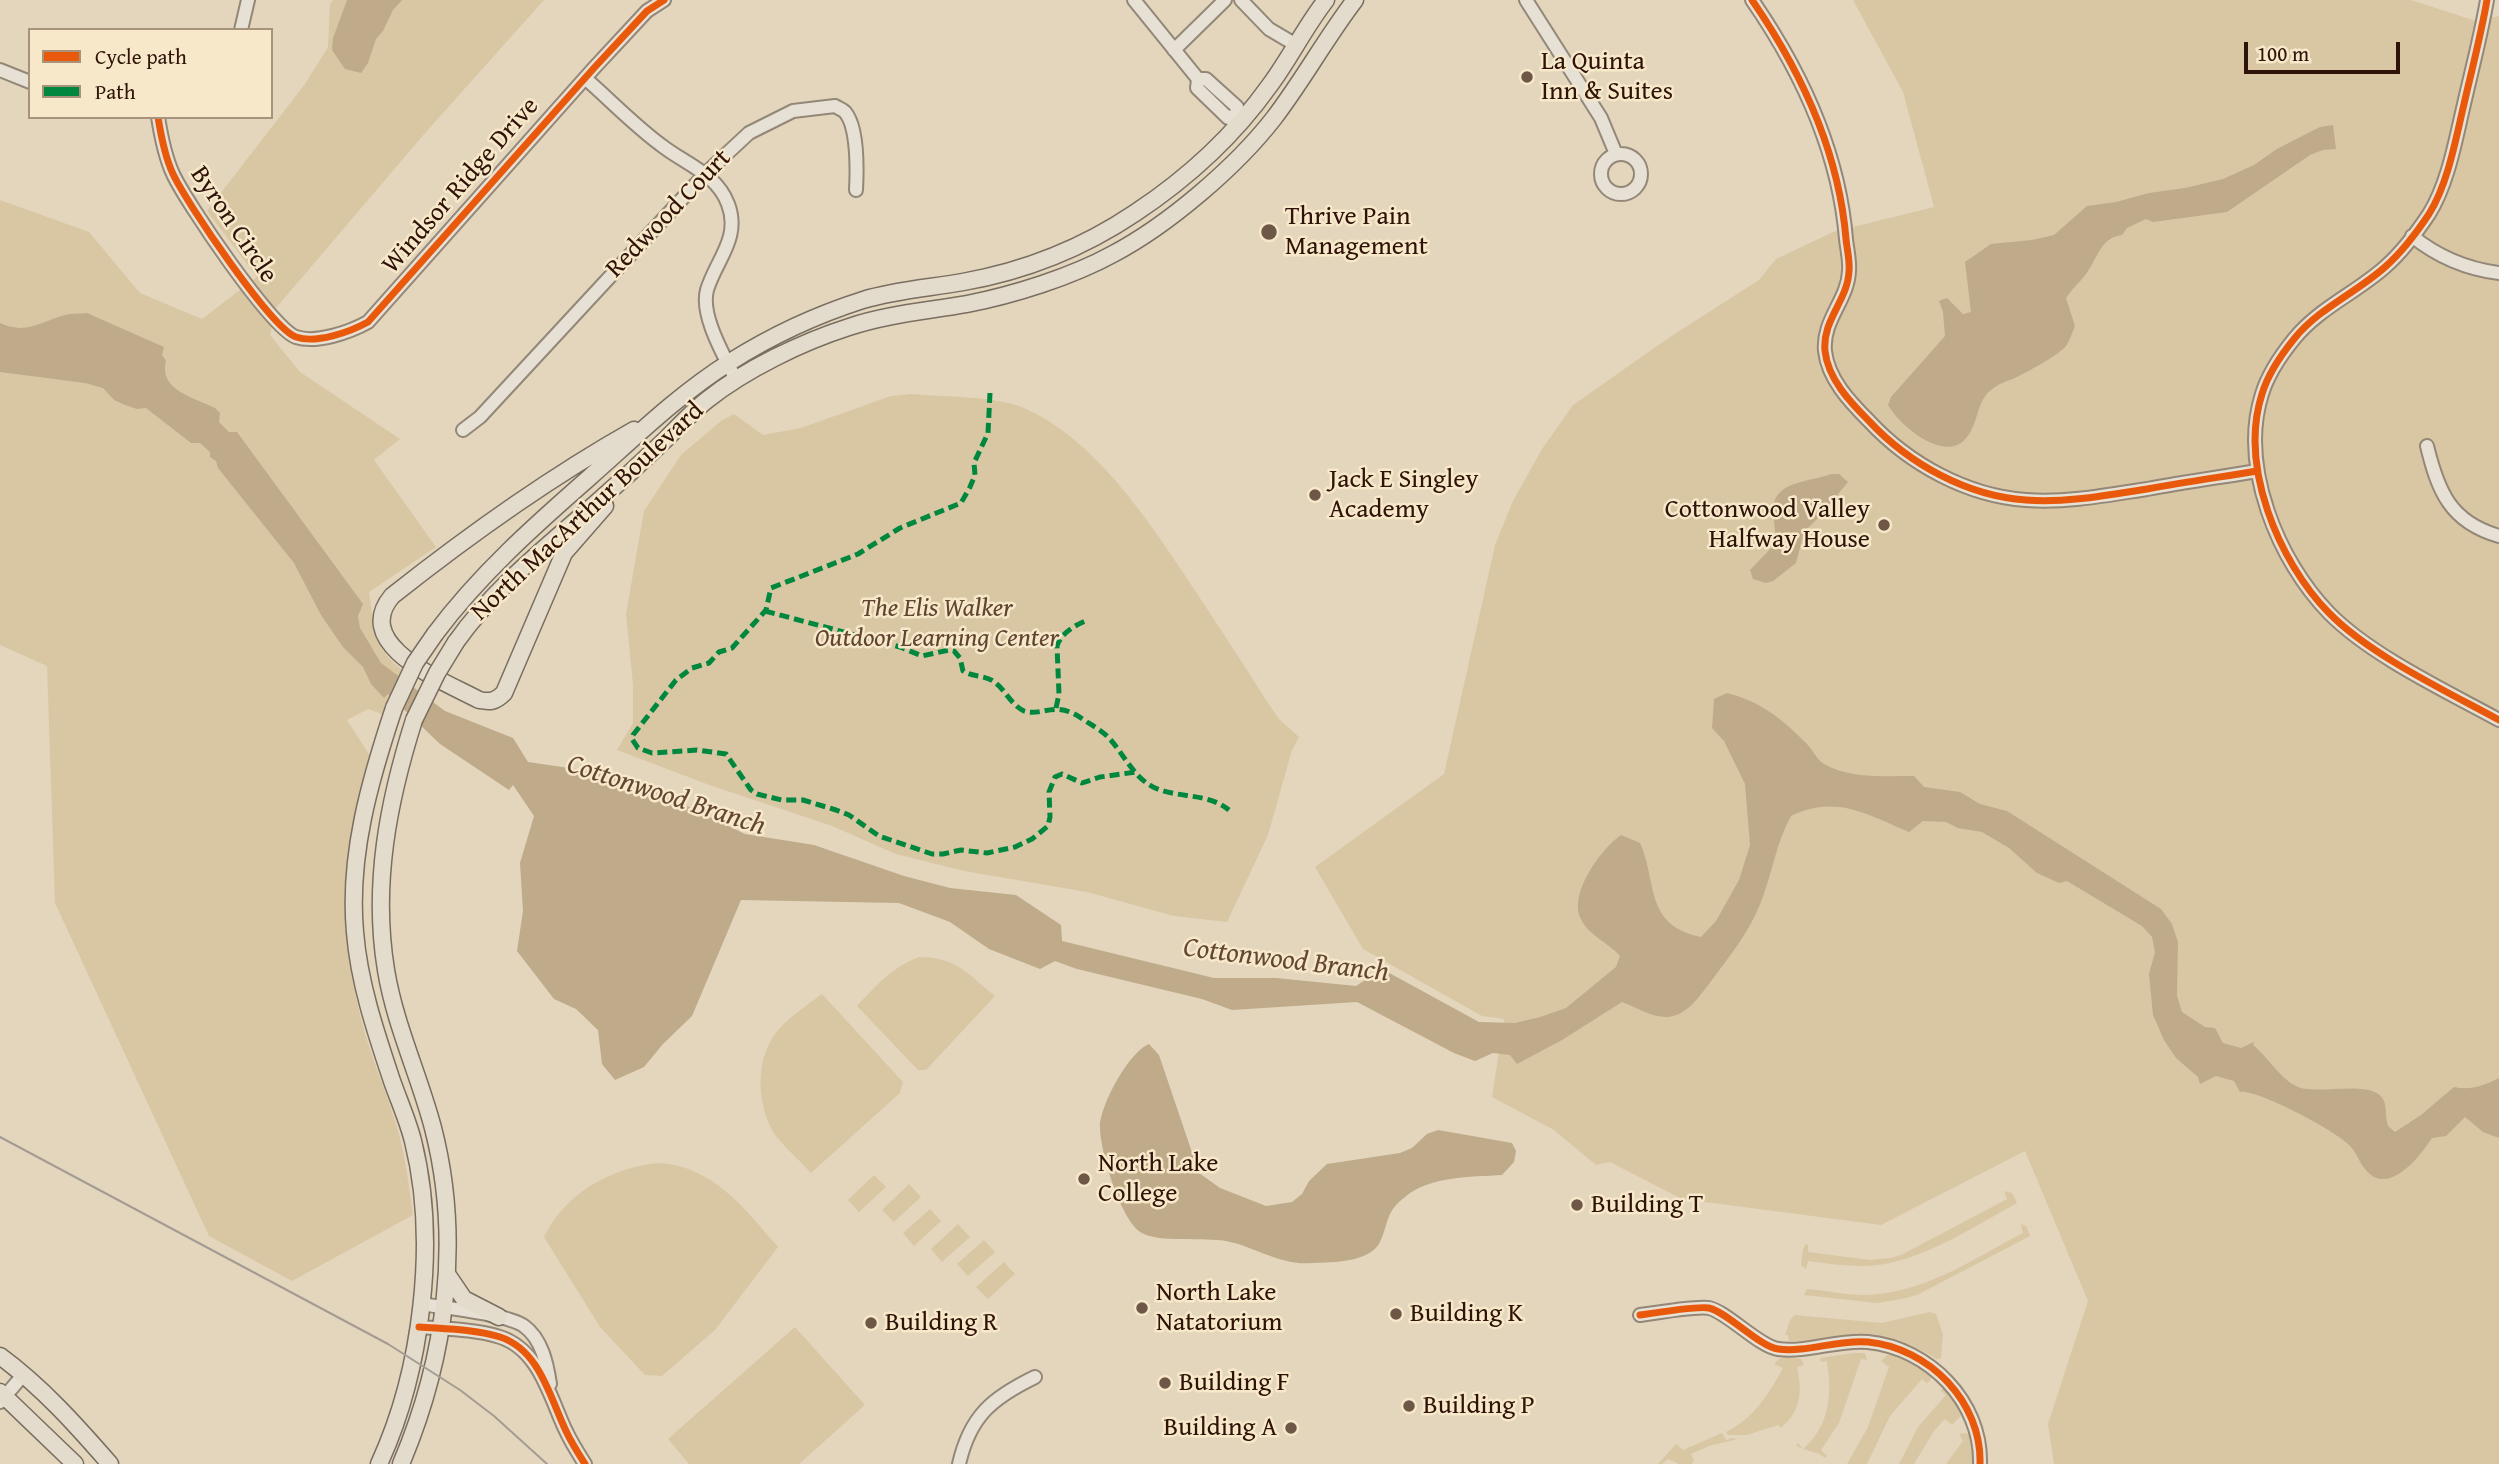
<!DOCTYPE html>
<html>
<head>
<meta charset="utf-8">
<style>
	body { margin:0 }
	#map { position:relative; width:2499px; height:1464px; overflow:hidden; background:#e3d6bc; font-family:"Gentium Book Plus",serif }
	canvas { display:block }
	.legend { position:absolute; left:28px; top:28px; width:245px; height:91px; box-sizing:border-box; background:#f7e8ca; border:2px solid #a7927c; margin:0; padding:9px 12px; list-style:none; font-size:21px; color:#2f1208 }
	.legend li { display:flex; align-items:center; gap:14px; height:35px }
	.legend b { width:35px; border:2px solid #a7927c }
	.scale { position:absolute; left:2244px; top:42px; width:156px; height:32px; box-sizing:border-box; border:4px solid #2f1208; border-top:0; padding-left:9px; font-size:21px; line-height:24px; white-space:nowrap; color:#2f1208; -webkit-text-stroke:5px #f7e8ca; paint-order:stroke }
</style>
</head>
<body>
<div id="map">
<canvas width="2499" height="1464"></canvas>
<ul class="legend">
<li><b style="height:9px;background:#e8590c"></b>Cycle path</li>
<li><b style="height:9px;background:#00873e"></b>Path</li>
</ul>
<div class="scale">100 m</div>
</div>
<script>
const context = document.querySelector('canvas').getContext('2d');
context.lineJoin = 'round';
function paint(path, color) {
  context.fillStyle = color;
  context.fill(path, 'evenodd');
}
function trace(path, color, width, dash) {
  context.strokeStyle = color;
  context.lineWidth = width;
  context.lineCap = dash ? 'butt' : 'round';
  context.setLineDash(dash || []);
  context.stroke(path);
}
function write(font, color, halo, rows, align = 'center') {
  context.font = font + ' "Gentium Book Plus",serif';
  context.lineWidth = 5;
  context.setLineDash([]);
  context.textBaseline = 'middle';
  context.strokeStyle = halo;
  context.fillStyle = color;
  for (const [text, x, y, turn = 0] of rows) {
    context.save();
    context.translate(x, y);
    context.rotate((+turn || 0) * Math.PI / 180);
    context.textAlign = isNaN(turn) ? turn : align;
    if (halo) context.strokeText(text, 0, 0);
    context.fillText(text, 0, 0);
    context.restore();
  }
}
const green = new Path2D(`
	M333,0H544L426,132L276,308L270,335L300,372L400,439L374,460L436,547L369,592C374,626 373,650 404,671L384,715L368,709L347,720L370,756C345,844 339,941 364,1030C374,1064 388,1097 398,1131C406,1159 409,1187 413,1215L292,1281L209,1236L55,903L47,666L0,645V200L89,232L140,293L202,319L257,277L207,211L305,84L328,47L330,4Z
	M1853,0H2411L2476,21L2499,16V1464H2054L2048,1424L2088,1301L2025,1151L1881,1225L1682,1199L1610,1162L1596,1165L1554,1130L1492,1097L1504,1019L1482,1016L1363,949L1315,867L1444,774L1495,545L1513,501L1542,449L1573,405L1670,337L1759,280L1776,259L1833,232L1934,207L1903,92Z
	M912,394C944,397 996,396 1024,408C1097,440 1151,524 1194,589C1217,624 1241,660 1264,697L1279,719L1299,737L1292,750L1268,835L1227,922L1174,916L1087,892L964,871L896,854L832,826L712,786L617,750L633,723V685L626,614L644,511L681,455L721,421L734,414L763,435L801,428L891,396Z
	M919,957C956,957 968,974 995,996L926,1070H918L857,1006C876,986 892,967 919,957Z
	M822,994L903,1082L900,1093L811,1173C800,1160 778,1142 771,1128C756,1098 756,1055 779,1029C791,1016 807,1005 822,994Z
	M661,1163C715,1168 745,1209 778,1247L715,1330L662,1376L645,1375L600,1327L544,1237C565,1193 613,1166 661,1163Z
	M874,1175L886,1187L859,1212L848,1200Z
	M909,1184L921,1197L894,1222L882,1210Z
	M2004,1191L2012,1193L2017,1203C1977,1225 1923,1260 1878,1265C1855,1268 1832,1264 1808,1261L1806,1269L1801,1265L1803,1249L1806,1244L1808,1245V1252L1870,1260L1891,1258L1903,1254L2007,1199Z
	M930,1209L941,1221L914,1246L903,1233Z
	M958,1224L970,1237L942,1262L931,1249Z
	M2021,1224L2026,1226L2030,1236L1917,1295L1902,1299L1877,1303L1804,1295L1807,1289C1831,1291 1854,1297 1878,1294C1930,1289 1977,1257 2023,1233Z
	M984,1240L995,1252L968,1276L957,1264Z
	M1004,1262L1015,1274L988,1299L976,1287Z
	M1930,1312L1936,1314L1943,1334L1941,1358L1937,1359C1910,1343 1883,1333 1851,1336C1833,1338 1815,1341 1795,1341H1789L1788,1335H1785L1790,1320L1795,1315L1882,1323Z
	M795,1327L865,1405L799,1464H689L668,1439Z
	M1854,1353H1865L1867,1360L1861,1359L1839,1423L1821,1450L1827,1456L1825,1458C1816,1450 1805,1452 1796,1445L1798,1443L1803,1449C1830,1425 1832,1395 1827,1361L1821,1362L1820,1358Z
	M1895,1354L1926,1369L1931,1375L1930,1381L1927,1383L1922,1379L1890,1416L1867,1464H1847L1868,1427L1889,1367L1881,1361L1887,1355Z
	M1786,1357L1801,1359L1804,1365L1797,1367C1802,1392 1802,1409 1781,1428L1778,1425L1747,1435H1728L1726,1432C1754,1418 1769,1394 1783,1368L1774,1364L1779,1359Z
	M1945,1388L1949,1390L1962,1412L1960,1417L1952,1425L1945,1419L1934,1431L1914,1464H1899L1918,1427L1946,1395L1940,1390Z
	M1722,1433L1726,1440L1732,1438L1738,1439L1709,1446L1691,1454L1694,1461L1691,1464H1679L1668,1459L1662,1464H1658L1676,1444L1683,1450Z
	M1966,1433L1973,1438L1975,1464H1946L1963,1441L1959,1434Z`);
const water = new Path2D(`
	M347,0H402L393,10L383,31L376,39L368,63L361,73L345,69L332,50L333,38Z
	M2333,125L2336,149L2323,150L2310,155L2227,212L2153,222L2146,219L2127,228L2122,235C2101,238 2099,255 2088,271C2082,281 2072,288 2066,298L2075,326C2072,333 2070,340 2066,346C2059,355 2027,372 2015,378C2007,381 1998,384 1991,390C1976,402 1979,422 1967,437C1946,465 1900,426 1888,405L1891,397L1945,336L1943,312L1939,301L1947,298L1963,314L1971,312L1965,262L1991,244L2032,240L2054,235L2087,206L2116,202L2149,193L2185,188L2223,179L2254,165L2277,149L2306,134L2320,127Z
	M87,313L164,347L162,355L166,361C158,390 195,398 215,408L220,413L219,422L229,432H237L363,604L358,616L360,628L381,663L445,711L513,738L528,762L624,776L745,834L814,845L904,876L950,888L1016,895L1061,925L1062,941L1214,978H1276L1356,986L1382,969L1479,1022L1515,1023L1540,1017L1566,1008L1616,967L1620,956C1609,943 1588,935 1581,919C1568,894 1601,849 1621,835L1640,843C1658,884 1644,925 1701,937L1716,921L1739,880L1750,845L1745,784L1724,741L1712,728L1714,699L1727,693C1762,702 1782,719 1807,744C1813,750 1817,760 1824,764C1850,779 1886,776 1914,776L1924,787L1960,792L1980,804L2007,811L2161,909L2172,924L2178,942L2177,996L2182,1012L2205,1027L2215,1028L2223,1043L2241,1048L2254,1042L2253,1045C2268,1057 2280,1079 2298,1087C2318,1095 2372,1079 2383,1099C2387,1106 2385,1117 2388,1126L2395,1132L2421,1115L2454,1087C2470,1091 2485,1085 2499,1078V1138L2483,1132L2465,1117L2446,1136L2432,1138C2420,1157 2387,1198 2365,1169C2359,1162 2357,1153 2350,1146C2338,1132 2257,1089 2240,1092L2234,1081L2216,1076L2200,1084L2198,1077L2176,1058L2164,1040L2153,1015L2149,974L2155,952L2152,937L2142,926L2067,881L2059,883L2037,873L2009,848L1982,832L1958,828L1946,822L1923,821L1909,832C1868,815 1836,794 1791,816C1776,843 1772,874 1761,902C1749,933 1728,958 1709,984C1698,998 1687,1015 1668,1017C1653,1018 1635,1007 1622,1002L1562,1040L1517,1064L1510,1055L1493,1053L1475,1061L1454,1053L1357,1002L1232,1010L1202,999L1077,969L1055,961L1040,969L989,949L950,922L899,903L741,900L692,1016L663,1044L644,1067L615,1080L602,1064L598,1030L576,1009L554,999L517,951L523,911L520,863L534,816L513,785L509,790L440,744L388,694L384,698L371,684L363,667L343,647L321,615L294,563L218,468L216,461L210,457V452L200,443H191L146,408L137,409L125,405L114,400L103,388L85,383L0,372V323C26,335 40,322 65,315C72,313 80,314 87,313Z
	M1831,474H1839L1848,482L1820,516L1804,532L1796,563L1773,581L1766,583L1753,579L1750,570L1776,543C1776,532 1773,520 1773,509C1774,480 1812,482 1831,474Z
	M1149,1044L1159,1055L1199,1173L1220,1188L1266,1206L1292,1202L1302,1194L1309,1181L1327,1164L1400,1153L1412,1148L1427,1134L1438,1130L1512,1143L1516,1151L1514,1162L1502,1175C1470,1177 1430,1176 1405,1197C1385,1212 1389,1223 1380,1242C1369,1263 1333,1262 1312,1263C1281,1266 1256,1247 1226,1241C1204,1237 1159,1243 1142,1233C1121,1222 1100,1151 1100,1127C1100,1105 1129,1052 1149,1044Z`);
const minor = new Path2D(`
	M1134,0L1198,79H1206L1237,107V114L1244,120
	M1241,0L1269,29L1296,45
	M1526,0L1601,118L1616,154
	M1752,0C1801,71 1839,153 1846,239C1847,249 1850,261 1849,271C1848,300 1822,320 1825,351C1828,379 1850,402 1869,421C1909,464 1967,496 2026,500C2067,503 2108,495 2147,489C2184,482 2221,477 2257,471
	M2487,0C2481,35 2472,69 2464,104C2456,138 2448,184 2429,214C2417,232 2401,253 2385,267C2356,293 2319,308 2294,339C2281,355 2268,374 2262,394C2239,466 2278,561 2329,613C2370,655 2446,691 2499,720
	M241,30L248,0
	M1174,50L1225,0
	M0,70L30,82
	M585,78C610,100 634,125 661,145C685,164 716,173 728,204C741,238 716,260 707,290C700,316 725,357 736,380
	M1198,79L1197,88L1228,118L1237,114
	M158,117C161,136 165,157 173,174C186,202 271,328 296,337C316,344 350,332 368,322L594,68L647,11L664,0
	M1601 174a20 20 0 1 1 40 0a20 20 0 1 1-40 0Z
	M2412,236C2438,257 2466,269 2499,273
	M463,430L480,417L706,173L749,133L793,111L835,106C838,108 842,109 845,112C858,127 857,171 856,190
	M2427,446C2438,491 2450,522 2499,536
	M422,1304C444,1308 507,1314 524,1326C542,1339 547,1364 550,1384
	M1640,1315C1653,1313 1699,1306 1709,1308C1727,1312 1760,1347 1778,1349C1807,1353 1839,1339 1868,1342C1929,1348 1982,1402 1980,1464
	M419,1327C445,1329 475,1329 500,1337C540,1350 550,1398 566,1431C571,1442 578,1453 585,1464
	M0,1402L24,1374
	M959,1464C970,1416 992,1398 1035,1377`);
const major = new Path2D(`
	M605,506L564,553L504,693C495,702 490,702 479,700C446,682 350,646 392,596C469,535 549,478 634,430
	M435,634C479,575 534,526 590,477C634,438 679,394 730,362C771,336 816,315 863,300C896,290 929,288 963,282C1025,271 1083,248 1135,213C1188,178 1233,137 1270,85C1290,58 1305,27 1326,0
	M456,642C494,588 545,548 594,505C618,484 642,462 666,439C679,426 692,412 707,400C746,369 802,342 849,327C887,314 928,311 967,304C1013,295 1071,277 1113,254C1168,225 1236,167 1274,118C1303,80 1326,38 1355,0
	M447,1274L464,1299L499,1317
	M0,1356C42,1387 76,1425 110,1464
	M0,1392L75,1464
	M379,1464C422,1371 438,1241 413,1141C408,1121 399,1101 392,1081C376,1033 359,983 355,932C348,856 370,780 394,708
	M401,1464C446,1358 462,1240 433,1128C419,1075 395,1025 386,970C372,885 388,802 414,720`);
const tram = new Path2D(`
	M0,1137L388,1344L460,1390L494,1416L547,1464`);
const majorBridge = new Path2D(`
	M394,708L415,663L435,634
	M414,720L437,673L456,642`);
const quiet = new Path2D(`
	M990,393L988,433L974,463L975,475L970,487L961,503L900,528L858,554L771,588L766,610L732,648L719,652L709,663L692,668L676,680L633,735L632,739L638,748L652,753L697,750L726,754L751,790L757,794L782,800H803L836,810L849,815L879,836L932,854H943L961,850L987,853L1015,847L1032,839L1048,826L1050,817L1049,792L1055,777L1062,774L1082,783L1100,777L1136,772
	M765,611L900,647L922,656L949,650L954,651L960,658L963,671C972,677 984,675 993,681C1005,689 1011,705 1024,711C1041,717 1055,700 1081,718C1088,723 1101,730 1107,736C1123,752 1132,776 1153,787C1178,799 1207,792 1229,810
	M1056,708L1059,694L1057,646C1061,633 1075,625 1088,620`);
const cycleway = new Path2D(`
	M1752,0C1801,71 1839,153 1846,239C1847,249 1850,261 1849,271C1848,300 1822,320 1825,351C1828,379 1850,402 1869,421C1909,464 1967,496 2026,500C2067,503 2108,495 2147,489C2184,482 2221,477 2257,471
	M2487,0C2481,35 2472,69 2464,104C2456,138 2448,184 2429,214C2417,232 2401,253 2385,267C2356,293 2319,308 2294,339C2281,355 2268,374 2262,394C2239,466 2278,561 2329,613C2370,655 2446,691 2499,720
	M158,117C161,136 165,157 173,174C186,202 271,328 296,337C316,344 350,332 368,322L594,68L647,11L664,0
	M1640,1315C1653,1313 1699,1306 1709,1308C1727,1312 1760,1347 1778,1349C1807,1353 1839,1339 1868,1342C1929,1348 1982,1402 1980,1464
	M419,1327C445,1329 475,1329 500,1337C540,1350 550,1398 566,1431C571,1442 578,1453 585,1464`);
const markers = [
	[1527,77,7,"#6e5747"],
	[1269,232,9,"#6e5747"],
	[1315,495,7,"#6e5747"],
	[1884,525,7,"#6e5747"],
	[1084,1179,7,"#6e5747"],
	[1577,1205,7,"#6e5747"],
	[1142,1308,7,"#6e5747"],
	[1396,1314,7,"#6e5747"],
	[871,1323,7,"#6e5747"],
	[1165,1383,7,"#6e5747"],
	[1409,1406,7,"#6e5747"],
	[1291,1428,7,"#6e5747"]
];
const poiNames = [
	["La Quinta",1541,62],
	["Inn & Suites",1541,92],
	["Thrive Pain",1285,217],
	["Management",1285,247],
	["Jack E Singley",1329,480],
	["Academy",1329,510],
	["Cottonwood Valley",1870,510,"right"],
	["Halfway House",1870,540,"right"],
	["North Lake",1098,1164],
	["College",1098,1194],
	["Building T",1591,1205],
	["North Lake",1156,1293],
	["Natatorium",1156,1323],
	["Building K",1410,1314],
	["Building R",885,1323],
	["Building F",1179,1383],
	["Building P",1423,1406],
	["Building A",1277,1428,"right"]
];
const streetNames = [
	["Windsor Ridge Drive",461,186,-49],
	["Redwood Court",669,214,-46],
	["Byron Circle",233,225,56],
	["North MacArthur Boulevard",588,512,-43]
];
const parkNames = [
	["The Elis Walker",937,609],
	["Outdoor Learning Center",937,639]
];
const waterNames = [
	["Cottonwood Branch",666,796,18],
	["Cottonwood Branch",1286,961,7]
];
paint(green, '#d9c7a4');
paint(water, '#bfaa8a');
trace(minor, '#938778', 16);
trace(major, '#796e60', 19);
trace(minor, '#e7e1d5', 12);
trace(major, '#e3dccd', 16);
trace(tram, '#a49c92', 2);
trace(majorBridge, '#796e60', 19, []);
trace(majorBridge, '#e3dccd', 16);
trace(quiet, '#00873e', 5, [10, 5]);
trace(cycleway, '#e8590c', 7);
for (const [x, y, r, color] of markers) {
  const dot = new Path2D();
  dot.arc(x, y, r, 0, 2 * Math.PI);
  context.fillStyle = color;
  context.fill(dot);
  trace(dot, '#f7e8ca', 2.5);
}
write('26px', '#2f1208', '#f7e8ca', poiNames, 'left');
write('26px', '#2f1208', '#f7e8ca', streetNames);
write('italic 26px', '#604431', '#f7e8ca', parkNames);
write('italic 28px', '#634734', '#f7e8ca', waterNames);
</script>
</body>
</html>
